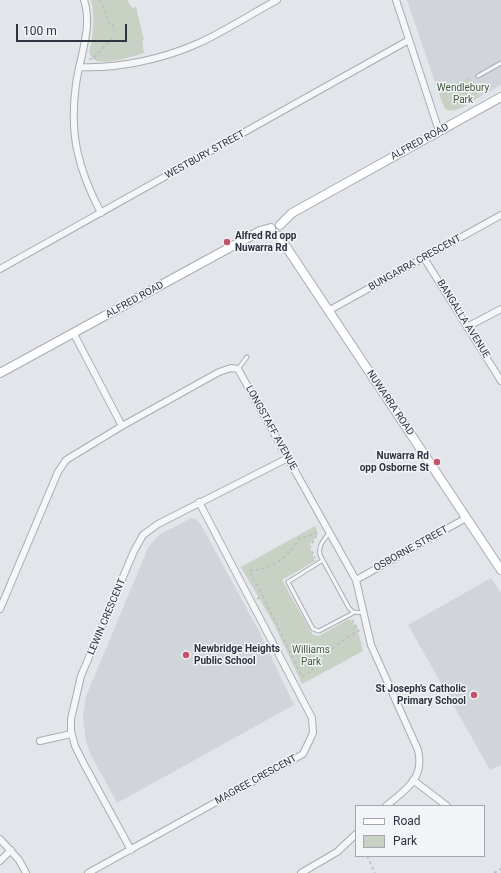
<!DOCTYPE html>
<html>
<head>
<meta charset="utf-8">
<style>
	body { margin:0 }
	#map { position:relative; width:501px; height:873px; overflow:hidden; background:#e2e5e9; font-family:Roboto,sans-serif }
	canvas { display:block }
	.legend { position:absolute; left:355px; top:805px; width:130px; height:52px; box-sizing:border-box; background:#f2f4f7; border:1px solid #a3a7ae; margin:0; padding:5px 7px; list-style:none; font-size:12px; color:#2c3440 }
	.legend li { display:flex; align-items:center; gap:8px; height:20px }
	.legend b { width:20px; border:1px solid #a3a7ae }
	.scale { position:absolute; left:16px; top:24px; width:111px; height:18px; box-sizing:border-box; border:2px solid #2c3440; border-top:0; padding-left:5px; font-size:12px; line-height:14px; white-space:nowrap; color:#2c3440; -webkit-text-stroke:3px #f2f4f7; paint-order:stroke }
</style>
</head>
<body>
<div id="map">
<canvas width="501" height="873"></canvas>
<ul class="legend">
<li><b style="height:5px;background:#fff"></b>Road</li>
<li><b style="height:11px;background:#c8d2c4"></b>Park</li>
</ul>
<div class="scale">100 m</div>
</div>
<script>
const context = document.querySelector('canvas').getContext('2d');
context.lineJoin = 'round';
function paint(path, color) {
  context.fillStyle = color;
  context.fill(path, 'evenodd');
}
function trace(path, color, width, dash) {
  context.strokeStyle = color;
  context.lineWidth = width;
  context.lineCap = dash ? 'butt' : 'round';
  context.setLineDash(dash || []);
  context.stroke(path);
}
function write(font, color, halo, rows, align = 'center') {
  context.font = font + ' Roboto,sans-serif';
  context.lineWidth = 3;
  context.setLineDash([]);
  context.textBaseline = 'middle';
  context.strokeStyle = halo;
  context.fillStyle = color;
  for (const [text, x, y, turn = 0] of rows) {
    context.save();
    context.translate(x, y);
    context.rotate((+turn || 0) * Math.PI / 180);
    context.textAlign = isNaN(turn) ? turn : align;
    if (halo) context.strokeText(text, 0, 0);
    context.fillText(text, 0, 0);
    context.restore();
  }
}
const built = new Path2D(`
	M407,0H501V85L480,97L469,78L439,94Z
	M191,518L196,519L201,525L259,631L294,705L117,803L91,755L86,742L83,718L86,696L148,548L159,535Z
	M491,578L501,593V765L490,770L408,625Z`);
const green = new Path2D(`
	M91,0H127L132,8L136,7L144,40L142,41L144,53C134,56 91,71 90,53C89,50 91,44 92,41C93,27 95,13 91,0Z
	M469,77L480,97C470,102 456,115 445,109L439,94Z
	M315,526C320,535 313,539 309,546L315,561L282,580L313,635L319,636L349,619L357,627L363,651L302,684L274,624L241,567Z`);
const path = new Path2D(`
	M99,0L104,8L109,23H113L114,31
	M89,59H93L113,37
	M263,596L302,677C312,673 315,664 323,657C329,650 351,634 359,631L352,620
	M257,599L263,596L249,571C277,567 284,560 300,538L318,533L310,547L315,558
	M367,856L375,873
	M494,873L501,869`);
const lane = new Path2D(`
	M478,76L501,63
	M238,369L247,357
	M329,533C324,540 318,545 320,555L349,608L353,612L364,613
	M323,560L288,582L313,629L319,631L355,612`);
const street = new Path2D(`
	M84,0C93,27 80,56 76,84C69,134 78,169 101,213
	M396,0L439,131
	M79,67C118,69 163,59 199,43C225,31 251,14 277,0
	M424,258L501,381
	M0,269L409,40
	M328,311L501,215
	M467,327L501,309
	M74,334L122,426
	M356,580L466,518
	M0,609L58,472L66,460L122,426L219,372L231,368L238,369L356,580L371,645L418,750C425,779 405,790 386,806
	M40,741L71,734
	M413,780L447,806
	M0,839L19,860L26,873
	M131,850L84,764L75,746L71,731V719L81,676L134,551L143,535L158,524L288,458
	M0,861L11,850
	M88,873L303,754L313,733L312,718L199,502
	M301,873L337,852L356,834`);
const secondary = new Path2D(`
	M280,225L292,213L501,97
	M279,236L501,570
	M0,373L260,231L271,228`);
const markers = [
	[227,242,4,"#c15468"],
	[437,462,4,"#c15468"],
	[186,655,4,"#c15468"],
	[474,695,4,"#c15468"]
];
const parkNames = [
	["Wendlebury",463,88],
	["Park",463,100],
	["Williams",311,650],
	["Park",311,662]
];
const streetNames = [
	["ALFRED ROAD",420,142,-29],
	["WESTBURY STREET",205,155,-29],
	["BUNGARRA CRESCENT",415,263,-29],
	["ALFRED ROAD",135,300,-29],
	["BANGALLA AVENUE",463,319,58],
	["NUWARRA ROAD",390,403,56],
	["LONGSTAFF AVENUE",271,428,61],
	["OSBORNE STREET",411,549,-29],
	["LEWIN CRESCENT",107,617,-67],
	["MAGREE CRESCENT",256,780,-29]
];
const poiNames = [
	["Alfred Rd opp",235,236],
	["Nuwarra Rd",235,248],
	["Nuwarra Rd",429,456,"right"],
	["opp Osborne St",429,468,"right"],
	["Newbridge Heights",194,649],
	["Public School",194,661],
	["St Joseph's Catholic",466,689,"right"],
	["Primary School",466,701,"right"]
];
paint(built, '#d1d5db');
paint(green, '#c8d2c4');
trace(lane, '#a8acb3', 5);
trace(street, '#a8acb3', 8);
trace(secondary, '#a8acb3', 10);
trace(path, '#b9bcc1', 1.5, [3, 3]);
trace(lane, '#f5f6f8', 3);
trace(street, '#f5f6f8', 6);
trace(secondary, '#fff', 8);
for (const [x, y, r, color] of markers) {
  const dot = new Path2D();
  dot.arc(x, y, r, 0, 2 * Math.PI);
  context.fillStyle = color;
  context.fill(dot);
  trace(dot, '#f2f4f7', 1.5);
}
write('10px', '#425a3b', '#f2f4f7', parkNames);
write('10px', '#2c3440', '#f2f4f7', streetNames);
write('bold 10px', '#2c3440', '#f2f4f7', poiNames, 'left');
</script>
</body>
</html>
